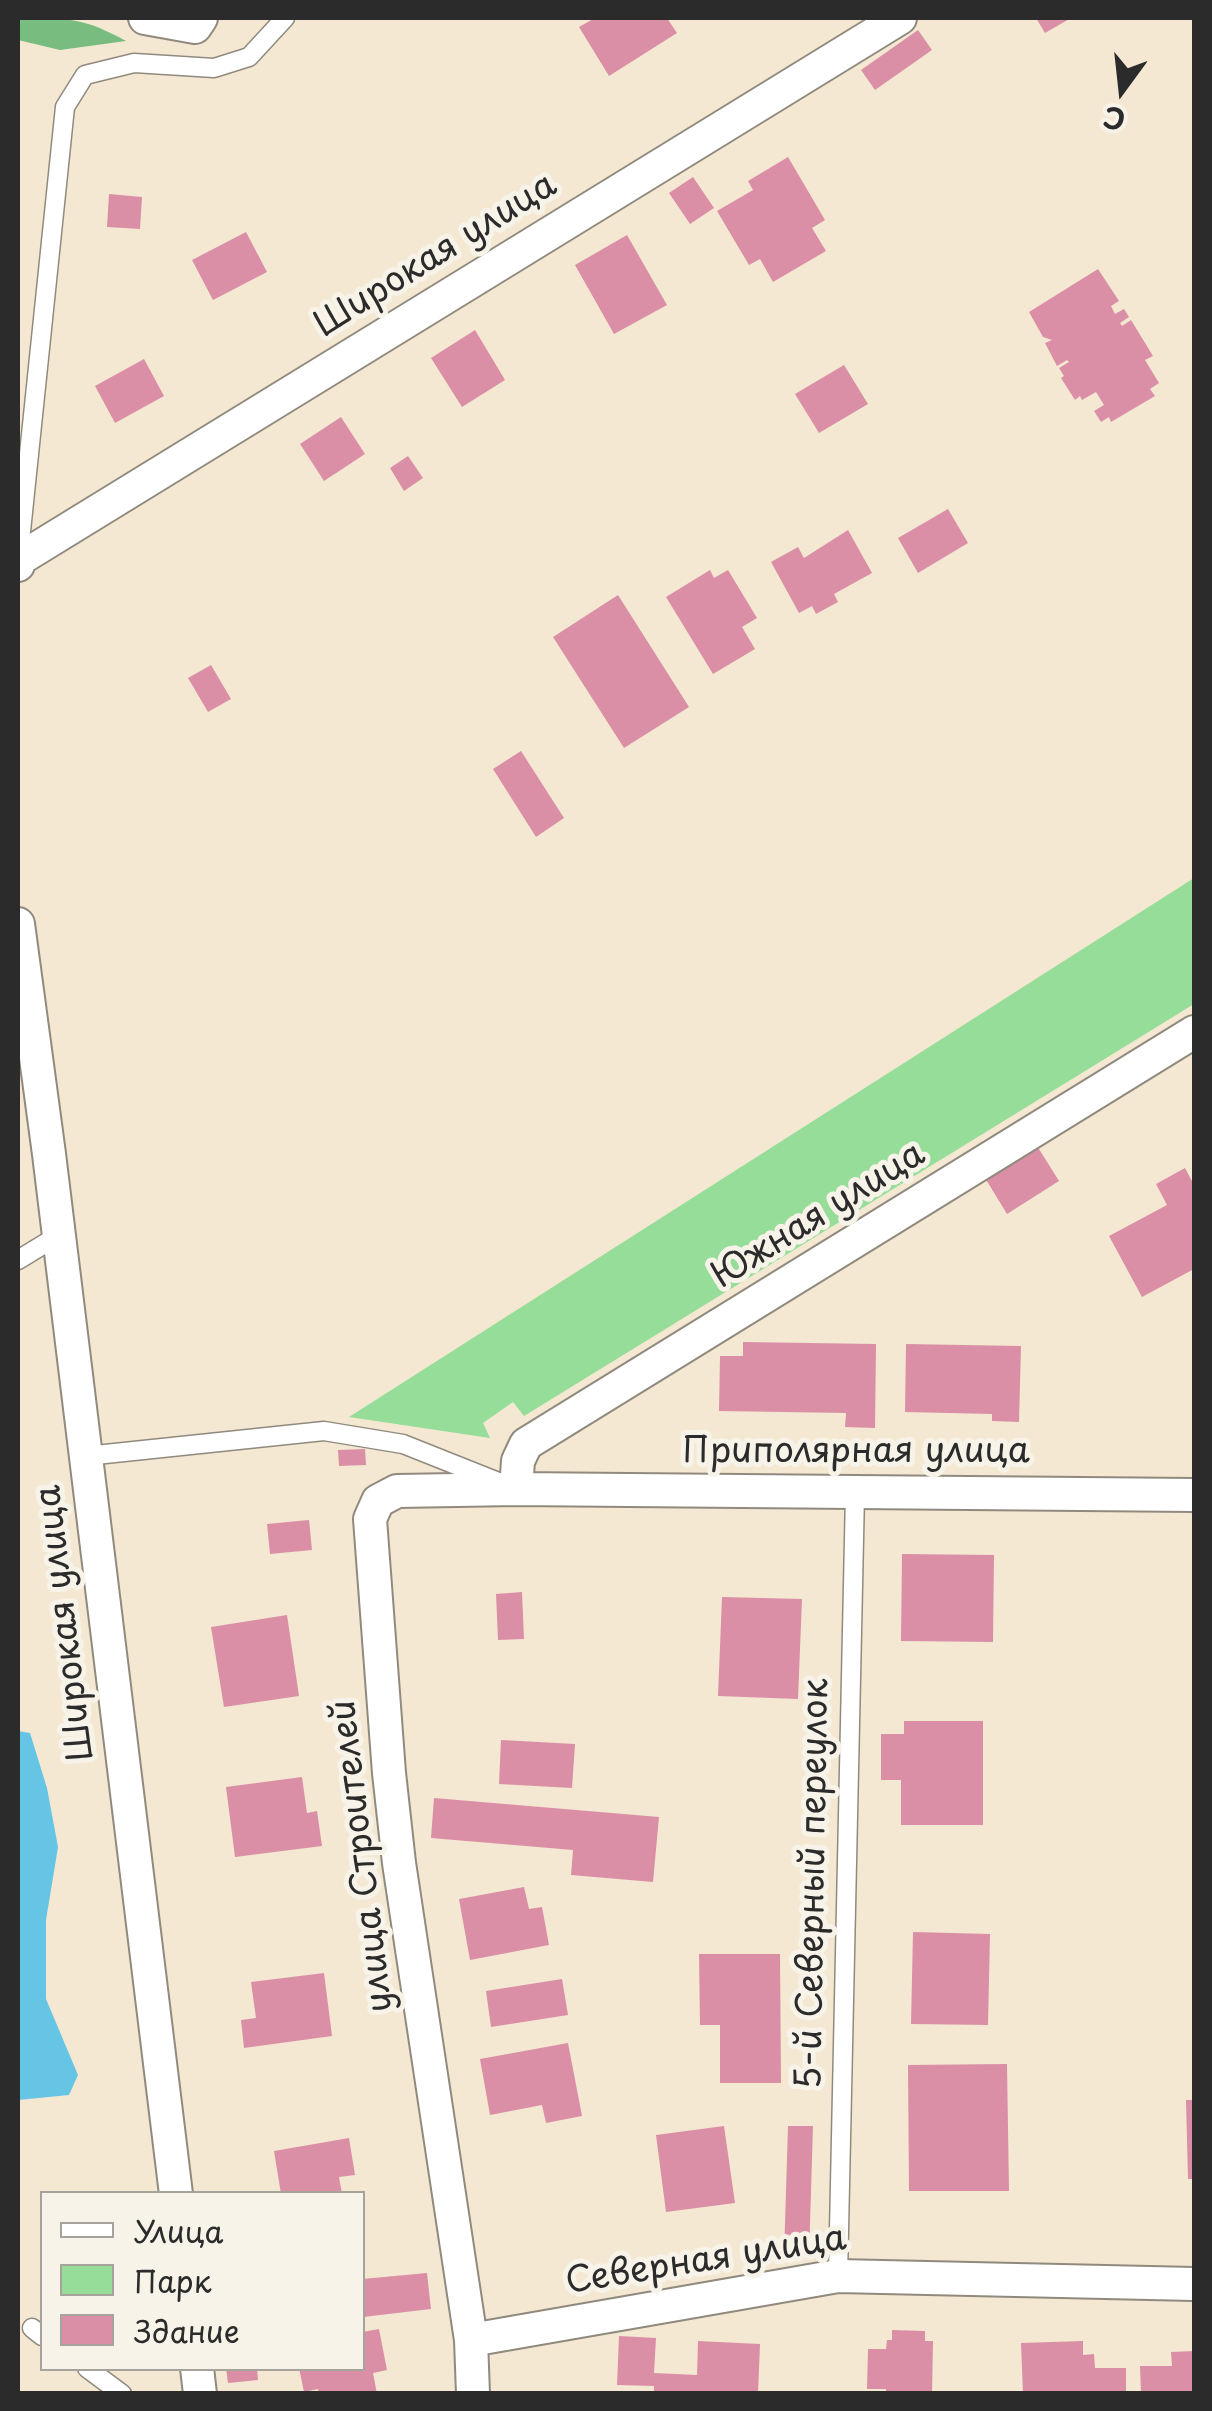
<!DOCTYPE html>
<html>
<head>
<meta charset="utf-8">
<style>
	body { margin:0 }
	#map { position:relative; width:1212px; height:2411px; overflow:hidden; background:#f4e8d2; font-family:"Playpen Sans",sans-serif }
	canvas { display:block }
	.frame { position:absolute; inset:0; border:20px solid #2b2b2b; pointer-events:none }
	.legend { position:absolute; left:40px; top:2191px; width:325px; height:180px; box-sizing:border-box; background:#f7f3e8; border:2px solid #a5a39c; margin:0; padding:12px 18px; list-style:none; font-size:30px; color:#2b2b2b }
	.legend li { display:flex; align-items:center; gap:20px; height:50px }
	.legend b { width:50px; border:2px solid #a5a39c }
	.north { position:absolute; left:1072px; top:40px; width:100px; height:100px; -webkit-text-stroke:8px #f7f3e8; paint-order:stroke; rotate:195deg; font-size:28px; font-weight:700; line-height:40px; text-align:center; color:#2b2b2b }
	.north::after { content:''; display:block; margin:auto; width:35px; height:45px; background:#2b2b2b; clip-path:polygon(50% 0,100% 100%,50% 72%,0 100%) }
</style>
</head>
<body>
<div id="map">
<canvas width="1212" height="2411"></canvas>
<div class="frame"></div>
<ul class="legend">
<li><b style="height:12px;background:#fff"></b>Улица</li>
<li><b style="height:28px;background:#95dd98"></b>Парк</li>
<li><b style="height:28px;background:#da8fa6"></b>Здание</li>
</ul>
<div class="north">С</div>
</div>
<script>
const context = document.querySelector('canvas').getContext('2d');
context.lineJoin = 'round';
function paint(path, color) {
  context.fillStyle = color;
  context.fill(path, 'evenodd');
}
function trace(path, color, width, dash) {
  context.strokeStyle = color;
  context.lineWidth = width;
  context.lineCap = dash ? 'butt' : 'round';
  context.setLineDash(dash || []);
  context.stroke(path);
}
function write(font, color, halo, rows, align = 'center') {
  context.font = font + ' "Playpen Sans",sans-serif';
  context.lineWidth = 10;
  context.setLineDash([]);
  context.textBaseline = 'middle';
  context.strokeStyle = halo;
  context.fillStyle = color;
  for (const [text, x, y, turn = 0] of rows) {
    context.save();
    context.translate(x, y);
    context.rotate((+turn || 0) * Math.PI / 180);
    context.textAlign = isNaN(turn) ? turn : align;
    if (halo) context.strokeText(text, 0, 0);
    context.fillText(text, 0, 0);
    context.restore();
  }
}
const green = new Path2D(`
	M1194,878V1004L524,1416L513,1402L483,1423L490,1438L349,1417Z`);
const forest = new Path2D(`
	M18,18C66,18 83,17 126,41L60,50L18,40Z`);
const water = new Path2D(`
	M18,1731L30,1733L47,1788L58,1847L46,1920V1999L78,2075L69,2095L18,2100Z`);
const building = new Path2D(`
	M595,18H667L677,33L609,76L579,27Z
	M1036,18H1071L1045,33Z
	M918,30L932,50L875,90L861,70Z
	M788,157L825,220L812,228L826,251L773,282L760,259L749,265L717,211L753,190L748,181Z
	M693,177L714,208L690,224L669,193Z
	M109,194L142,197L140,229L107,227Z
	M246,232L267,272L213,300L192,260Z
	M627,235L667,305L614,334L575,265Z
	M1098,269L1119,301L1111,306L1115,314L1124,309L1129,317L1120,323L1122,326L1131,320L1153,356L1145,360L1159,383L1150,389L1155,396L1111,422L1109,417L1101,422L1094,411L1104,405L1096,392L1082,400L1080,396L1075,400L1061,378L1064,376L1059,368L1069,362L1067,360L1057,366L1045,343L1052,340L1043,337L1029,312Z
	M475,330L505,380L462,407L431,358Z
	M144,359L164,396L115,423L95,386Z
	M844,365L868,404L819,433L795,394Z
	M341,417L365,454L324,481L300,444Z
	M408,456L423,478L404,491L390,468Z
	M948,509L968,543L918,573L898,538Z
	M848,530L872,573L834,594L838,602L816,614L812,606L799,613L771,562L798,547L804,558Z
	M710,570L714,578L728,570L757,618L742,627L755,649L713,674L666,597Z
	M618,595L689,707L624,748L553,637Z
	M211,665L231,699L208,712L188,678Z
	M521,751L564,818L536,837L493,769Z
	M1034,1141L1059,1181L1007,1214L982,1173Z
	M1185,1168L1194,1185V1269L1142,1297L1109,1236L1167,1205L1156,1184Z
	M743,1342L876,1344L875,1428L845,1427L846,1413L719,1411L720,1356H743Z
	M906,1344L1021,1346L1019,1422L992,1421V1414L905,1412Z
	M365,1449L366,1465L339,1466L338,1450Z
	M309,1520L312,1550L270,1554L267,1524Z
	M902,1554L994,1555L993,1642L901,1641Z
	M522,1592L524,1639L498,1640L496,1594Z
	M722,1597L802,1599L798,1699L718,1696Z
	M287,1615L299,1696L224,1707L211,1627Z
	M904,1721H983V1825H901V1780H881V1734H904Z
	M501,1740L575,1744L572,1788L499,1784Z
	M302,1777L307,1813L317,1811L322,1846L235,1857L226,1787Z
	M434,1798L659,1817L653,1882L571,1875L573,1850L431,1838Z
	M524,1887L529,1909L542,1907L549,1945L470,1960L459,1899Z
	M913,1932L990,1934L988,2025L911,2024Z
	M699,1954H780L781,2083H720V2025H700Z
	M324,1973L332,2036L244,2048L241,2020L256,2018L251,1982Z
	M562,1979L568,2015L491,2027L486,1991Z
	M568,2043L582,2116L546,2123L542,2105L490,2115L480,2059Z
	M1007,2064L1009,2191H909L908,2065Z
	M1186,2100H1194V2179H1188Z
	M724,2126L735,2203L666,2212L656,2135Z
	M788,2126H813L809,2257L784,2256Z
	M349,2138L355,2175L339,2177L342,2194H281L274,2151Z
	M427,2273L431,2309L363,2317L362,2279Z
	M379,2329L387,2370L373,2373L377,2394H319L318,2389L304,2392L299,2368H362V2332Z
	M892,2330L925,2331V2341H933L932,2394H886V2389H867L868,2349H886L887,2340H892Z
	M619,2336L656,2338L654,2373L697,2375L698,2341L760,2344L758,2394H654V2386L617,2385Z
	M1083,2341V2355L1094,2354L1095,2368H1126V2394H1023L1021,2343Z
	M1194,2351V2394H1141L1140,2366H1172L1171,2352Z
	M226,2368H257L258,2380L228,2383Z`);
const lane = new Path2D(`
	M18,560L65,107L85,75L134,63L214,68L249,57L285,18
	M18,1260L59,1235
	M86,1456L324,1431L403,1444L496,1481
	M838,2276L855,1493
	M32,2328L42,2336
	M87,2368L122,2394`);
const street = new Path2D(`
	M145,18L195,27L201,18
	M18,565V560L900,18
	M18,924L49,1154L176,2194
	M516,1489L518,1461L526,1444L1194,1032
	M471,2340L838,2276L1194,2284
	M197,2368L200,2394
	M473,2394L471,2340L399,1863L389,1773L370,1519L378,1501L397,1491L516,1489L1194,1495`);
const streetNames = [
	["Широкая улица",436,256,-32],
	["Южная улица",819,1216,-32],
	["Приполярная улица",856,1452],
	["Широкая улица",66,1623,-97],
	["улица Строителей",363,1856,-97],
	["5-й Северный переулок",814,1884,-89],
	["Северная улица",706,2261,-9]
];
paint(green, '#95dd98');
paint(forest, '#78bc80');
paint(water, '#66c4e4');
paint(building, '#da8fa6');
trace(lane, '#908a7e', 21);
trace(street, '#908a7e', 36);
trace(lane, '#fff', 18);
trace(street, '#fff', 32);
write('35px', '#2b2b2b', '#f7f3e8', streetNames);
</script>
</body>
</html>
